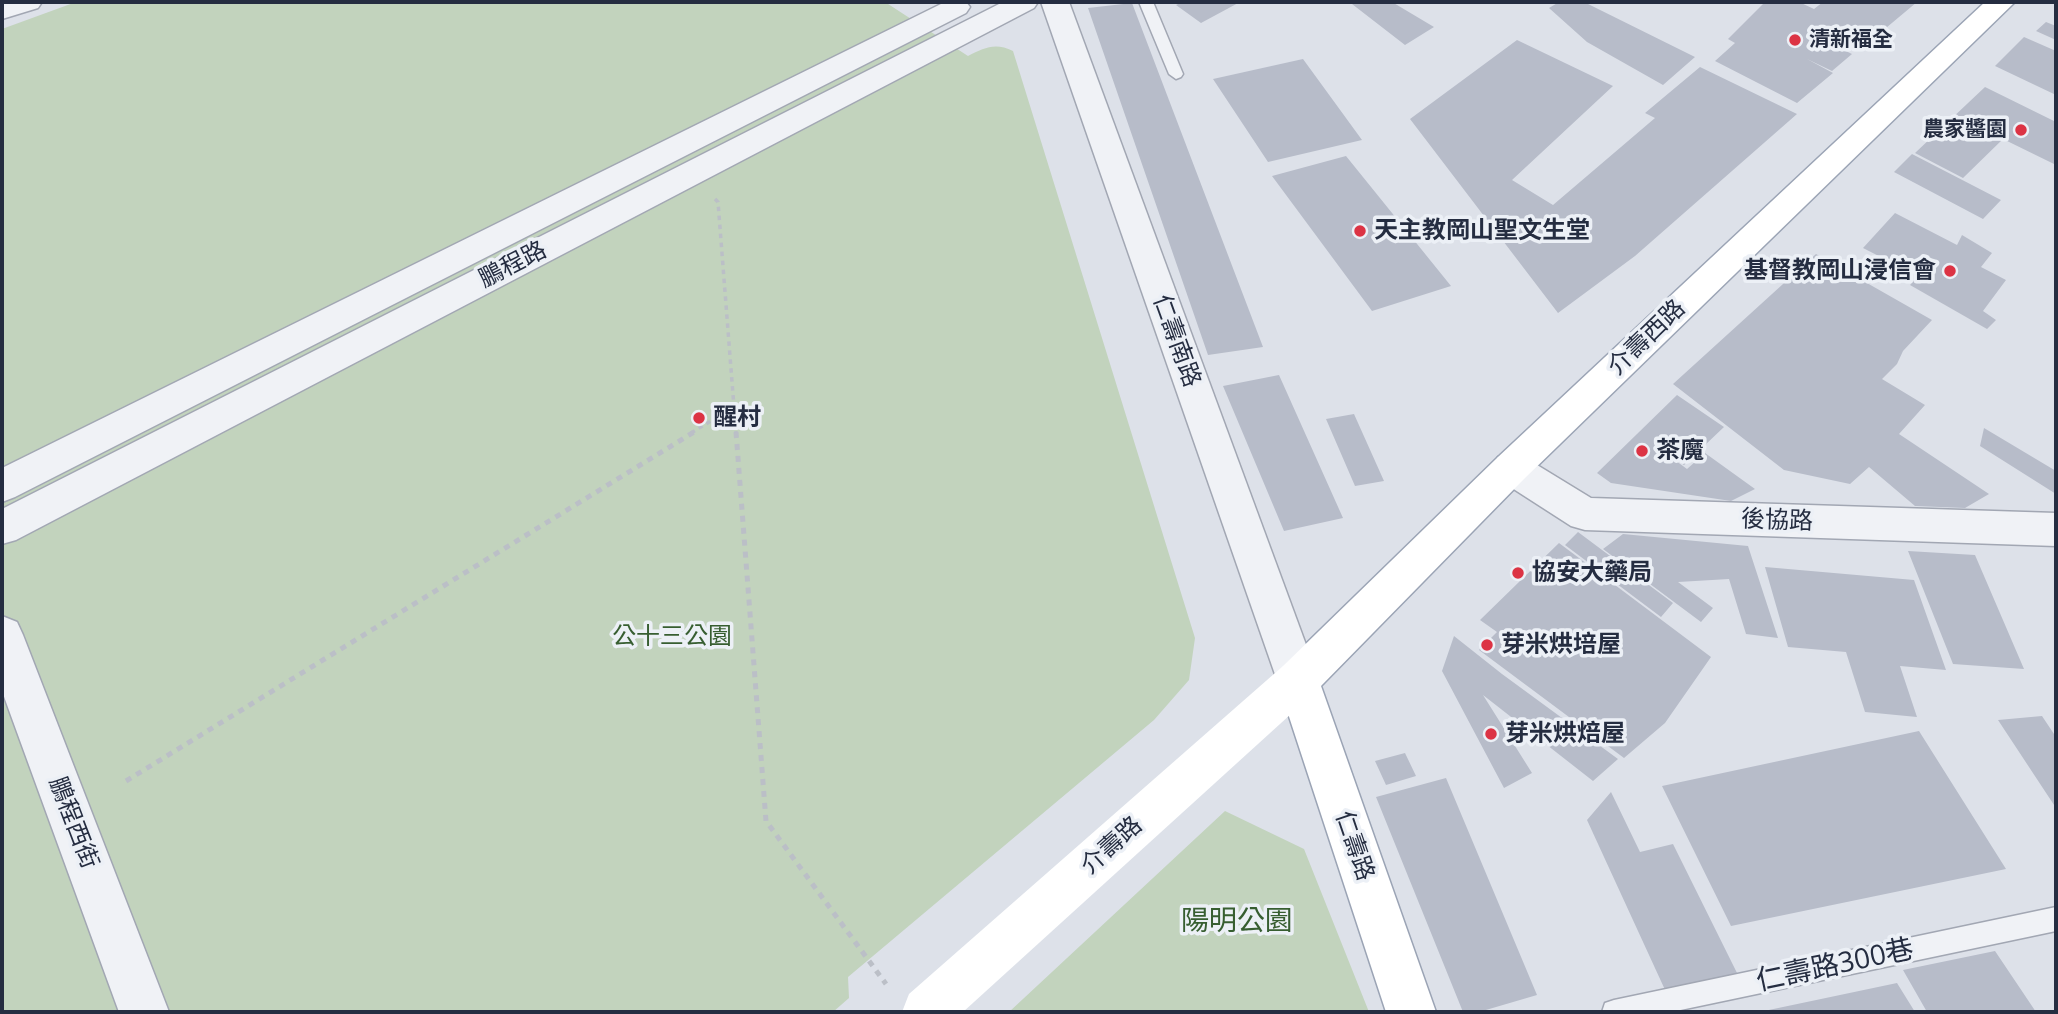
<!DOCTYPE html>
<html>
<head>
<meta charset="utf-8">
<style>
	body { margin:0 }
	#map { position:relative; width:2058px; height:1014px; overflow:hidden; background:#dde1e9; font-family:"Open Sans",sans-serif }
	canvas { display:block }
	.frame { position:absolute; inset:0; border:4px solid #252d41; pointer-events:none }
</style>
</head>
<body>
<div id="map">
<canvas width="2058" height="1014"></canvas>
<div class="frame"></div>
</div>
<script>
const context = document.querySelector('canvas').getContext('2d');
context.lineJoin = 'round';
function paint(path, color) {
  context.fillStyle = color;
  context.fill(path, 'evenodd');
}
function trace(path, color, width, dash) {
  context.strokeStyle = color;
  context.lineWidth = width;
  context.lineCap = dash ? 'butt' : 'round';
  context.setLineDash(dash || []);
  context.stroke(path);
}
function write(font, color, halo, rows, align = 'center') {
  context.font = font + ' "Open Sans","Noto Sans TC",sans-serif';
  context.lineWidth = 7;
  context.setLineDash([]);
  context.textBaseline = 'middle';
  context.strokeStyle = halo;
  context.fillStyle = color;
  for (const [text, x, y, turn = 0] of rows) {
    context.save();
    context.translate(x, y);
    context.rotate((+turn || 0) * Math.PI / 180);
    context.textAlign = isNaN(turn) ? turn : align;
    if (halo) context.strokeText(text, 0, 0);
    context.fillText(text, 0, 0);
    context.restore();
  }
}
const green = new Path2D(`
	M76,2H885L968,56C984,48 995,42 1013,51L1195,638L1189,680L1154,720L848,977L849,998L833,1012H2V29Z
	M1225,811L1304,849L1369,1012H1009Z`);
const building = new Path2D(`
	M1182,2H1240L1201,23L1176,5Z
	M1356,2H1392L1434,27L1405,45L1352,4Z
	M1559,2H1584L1695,57L1663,85L1587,42L1549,8Z
	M1765,2H1799L1814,9L1823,2H1917L1874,38L1847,24L1827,42L1852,54L1832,71L1807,59L1833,73L1797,103L1715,61L1735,43L1728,39Z
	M1132,3L1263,347L1208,355L1088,8Z
	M2046,22L2056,26V40L2036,31Z
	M2024,37L2056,51V95L1995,66Z
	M1517,40L1613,86L1512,180L1553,205L1655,118L1645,113L1700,67L1797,114L1635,256L1558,313L1410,119Z
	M1303,59L1362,140L1268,162L1213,79Z
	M1985,87L2056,122L2054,164L2003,139L1963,178L1915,153Z
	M1912,154L2001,200L1983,219L1894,172Z
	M1346,156L1451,286L1372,311L1272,176Z
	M1895,213L1957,245L1962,235L1992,253L1981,267L2006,280L1983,311L1996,320L1987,329L1910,285L1918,276L1863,248Z
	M1816,254L1932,320L1903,351L1897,364L1882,379L1925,405L1899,434L1989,494L1965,508L1915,506L1869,467L1850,484L1784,470L1673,384Z
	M1279,375L1343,518L1284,531L1223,386Z
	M1677,395L1724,427L1684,465L1653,444L1687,469L1705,453L1755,489L1731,501L1611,483L1597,473Z
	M1354,414L1384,481L1355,486L1326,419Z
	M1984,428L2056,471V494L1980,446Z
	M1578,532L1673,603L1661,617L1565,545Z
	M1623,534L1748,546L1778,638L1746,634L1729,579L1678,582L1713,608L1701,622L1603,549Z
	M1559,543L1711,657L1665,723L1624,758L1479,650L1497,632L1480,620Z
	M1908,551L1975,555L2024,669L1953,664Z
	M1765,567L1914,580L1946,670L1900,666L1917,717L1865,712L1846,652L1788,647Z
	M1454,636L1502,674L1618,759L1593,781L1483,695L1532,773L1504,788L1442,671Z
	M2042,716L2056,737V808L1998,720Z
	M1919,731L2006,869L1731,926L1662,786Z
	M1405,753L1416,776L1386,785L1375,761Z
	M1446,778L1537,995L1479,1012H1463L1376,797Z
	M1611,792L1640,852L1673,844L1739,977L1666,992L1587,820Z
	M1995,951L2036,1012H1927L1903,970Z
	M1897,983L1915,1012H1764V1011Z`);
const pathFar1 = new Path2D(`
	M715,199L718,202L736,433
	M691,433L734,407`);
const path = new Path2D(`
	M736,432L766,821L886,984
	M126,781L694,432`);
const service = new Path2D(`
	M1139,2H1153L1183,74L1181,77L1176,79L1169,74Z
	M2056,907V931L1671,1012H1602L1605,1003L1614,1000Z`);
const minor = new Path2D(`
	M2,2H42L38,8L2,19Z
	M945,2H966L970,7L966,13L15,497L2,502V468Z
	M1003,2H1038L1034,8L16,540L2,544V509Z
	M1511,453L1524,457L1591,498L2056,513V546L1585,530L1571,526L1498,479L1492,468L1498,457Z
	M2,616L17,622L23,635L169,1012H119L2,691Z`);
const tertiary = new Path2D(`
	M1041,2H1069L1319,680L1313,694L1298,699L1283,694L1277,680Z`);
const secondary = new Path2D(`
	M1298,661L1313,666L1319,680L1313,694L963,1012H902L909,994L1283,666Z`);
const primary = new Path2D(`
	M1985,2H2015L1524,479L1321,686L1436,1012H1386L1277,680L1283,666L1498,457Z`);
const markers = [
	[1795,40,7,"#dc3344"],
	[2021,130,7,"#dc3344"],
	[1360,231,7,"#dc3344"],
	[1950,271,7,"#dc3344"],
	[699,418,7,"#dc3344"],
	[1642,451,7,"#dc3344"],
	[1518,573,7,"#dc3344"],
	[1487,645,7,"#dc3344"],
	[1491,734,7,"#dc3344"]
];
const farPoinames = [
	["清新福全",1809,40],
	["農家醬園",2007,130,"right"]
];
const poiNames = [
	["天主教岡山聖文生堂",1374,231],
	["基督教岡山浸信會",1936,271,"right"],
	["醒村",713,418],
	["茶魔",1656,451],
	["協安大藥局",1532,573],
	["芽米烘培屋",1501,645],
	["芽米烘焙屋",1505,734]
];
const streetNames = [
	["鵬程路",513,265,-27],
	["介壽西路",1647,338,-44],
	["仁壽南路",1176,341,70],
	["後協路",1777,521,2],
	["鵬程西街",73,823,69],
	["介壽路",1112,846,-42],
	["仁壽路",1354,846,71]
];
const parkNames = [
	["公十三公園",672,637]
];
const nearParknames = [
	["陽明公園",1237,922]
];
const nearStreetnames = [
	["仁壽路300巷",1835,966,-12]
];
paint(green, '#c2d3bd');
paint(building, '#b7bcc9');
trace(service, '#a2a7b3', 3);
trace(minor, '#a2a7b3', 3);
trace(tertiary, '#a2a7b3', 3);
trace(primary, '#9ba4b5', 3);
trace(pathFar1, '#bbbfc7', 3.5, [4.5, 4.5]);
trace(path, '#bbbfc7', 5, [6, 6]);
paint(service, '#f0f2f6');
paint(minor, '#f0f2f6');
paint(tertiary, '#f0f2f6');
paint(secondary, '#fff');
paint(primary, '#fff');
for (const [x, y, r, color] of markers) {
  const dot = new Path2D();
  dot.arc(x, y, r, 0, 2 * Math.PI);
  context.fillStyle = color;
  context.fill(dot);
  trace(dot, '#ecf0f6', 2.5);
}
write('bold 21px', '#252d41', '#ecf0f6', farPoinames, 'left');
write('bold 24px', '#252d41', '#ecf0f6', poiNames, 'left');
write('24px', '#252d41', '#ecf0f6', streetNames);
write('24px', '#375e31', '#ecf0f6', parkNames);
write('28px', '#375e31', '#ecf0f6', nearParknames);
write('28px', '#252d41', '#ecf0f6', nearStreetnames);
</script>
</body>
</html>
